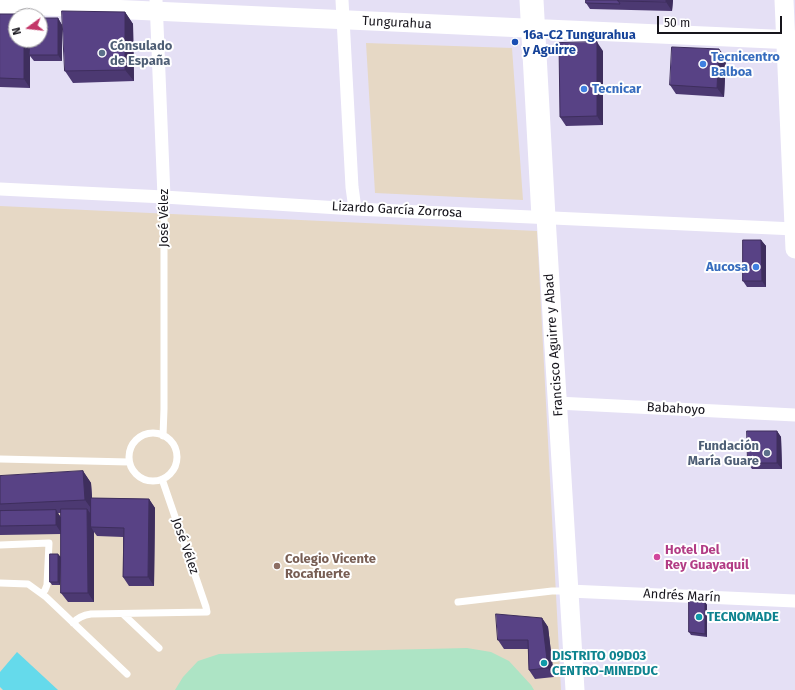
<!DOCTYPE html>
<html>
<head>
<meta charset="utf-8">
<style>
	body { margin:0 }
	#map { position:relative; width:795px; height:690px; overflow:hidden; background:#e5e0f5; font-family:"Fira Sans",sans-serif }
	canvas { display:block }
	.north { position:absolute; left:8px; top:8px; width:40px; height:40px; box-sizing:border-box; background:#fff; border:1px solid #a2a1a4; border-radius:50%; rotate:255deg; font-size:11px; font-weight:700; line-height:16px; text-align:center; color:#17151c }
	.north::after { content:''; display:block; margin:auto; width:14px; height:18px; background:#c33668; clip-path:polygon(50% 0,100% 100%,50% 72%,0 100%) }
	.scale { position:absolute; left:657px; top:16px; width:125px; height:18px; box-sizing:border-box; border:2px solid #17151c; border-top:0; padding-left:5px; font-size:12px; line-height:14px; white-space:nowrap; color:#17151c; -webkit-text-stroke:3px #fff; paint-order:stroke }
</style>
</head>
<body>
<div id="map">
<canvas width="795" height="690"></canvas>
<div class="north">N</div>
<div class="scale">50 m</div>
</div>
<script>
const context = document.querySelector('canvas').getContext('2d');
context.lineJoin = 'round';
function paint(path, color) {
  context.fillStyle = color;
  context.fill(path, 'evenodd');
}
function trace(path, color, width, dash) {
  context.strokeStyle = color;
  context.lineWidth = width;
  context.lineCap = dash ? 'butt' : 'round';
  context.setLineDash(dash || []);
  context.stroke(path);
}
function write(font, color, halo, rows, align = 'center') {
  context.font = font + ' "Fira Sans",sans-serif';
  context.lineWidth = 4;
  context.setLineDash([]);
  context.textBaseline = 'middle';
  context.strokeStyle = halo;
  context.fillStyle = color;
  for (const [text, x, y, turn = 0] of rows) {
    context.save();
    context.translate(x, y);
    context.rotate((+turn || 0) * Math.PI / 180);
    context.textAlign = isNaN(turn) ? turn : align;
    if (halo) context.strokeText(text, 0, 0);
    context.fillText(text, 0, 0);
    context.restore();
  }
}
const education = new Path2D(`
	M366,43L512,48L523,200L375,193Z
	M0,206L537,231L561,690H0Z`);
const green = new Path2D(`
	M467,648L491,652L509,661L531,685L534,690H175L183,677L198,661L219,654Z`);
const water = new Path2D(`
	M17,652L58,690H3L0,687V672Z`);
const service = new Path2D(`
	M523,0L535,217L537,219
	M129 457a24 24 0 1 1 48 0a24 24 0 1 1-48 0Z
	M163,436L164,409V197
	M0,459L129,462
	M0,545L49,543L47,585L45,590L42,594
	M0,583L28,584L46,597L127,674
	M458,602L552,591H568
	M123,614L159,648
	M73,623C78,617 84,615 91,614L207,612L206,607L162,479`);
const minor = new Path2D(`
	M156,0L164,197
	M342,0L352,187L355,209
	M0,189L164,197L355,209L795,229
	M557,403L795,415
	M569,591L795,601`);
const secondary = new Path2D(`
	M534,0L546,217L575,690
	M784,0L795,249
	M0,4L524,28L795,40`);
const wall = new Path2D(`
	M586,0H673L672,11L590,9L586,3Z
	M125,12L133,24L134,81L73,83L65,71Z
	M0,14L16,40L58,18L62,25V61H34L30,56V88L0,87Z
	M719,49L726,58L724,97L676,94L670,85Z
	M603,51V125L566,126L560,117Z
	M761,240L766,246V287H747L743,281Z
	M777,431L781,437L782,469H752L748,463Z
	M83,471L91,483L92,498L149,499L155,508L154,586H129L123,577V537L97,536L94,532V602H68L61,593V534L0,535V476ZM58,513H61V518Z
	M61,557L60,585H52L50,582Z
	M705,602L707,605V637L691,635L689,632Z
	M542,618L548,627L554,677L535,679L529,670L528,649H504L498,640Z`);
const shadedWall = new Path2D(`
	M666,0H673L672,11L666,2Z
	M125,12L133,24L134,81L125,70Z
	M58,18L62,25V61L58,55Z
	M24,40H30L29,55L30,56V88L24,79Z
	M597,42L603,51V125L597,116Z
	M719,49L726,58L724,97L717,88Z
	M761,240L766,246V287L762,281Z
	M777,431L781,437L782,469L777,463Z
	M83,471L91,483L93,511L85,500Z
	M149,499L155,508L154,586L148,577Z
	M87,509L94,518L91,527L94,532V602L88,593Z
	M56,510L62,519V534L56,525Z
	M58,554L61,557L60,585L58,582Z
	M705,602L707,605V637L705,634Z
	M542,618L548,627L554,677L548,668Z`);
const building = new Path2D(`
	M586,0H618L620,4L586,3Z
	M618,0H666V2L618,1Z
	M62,11L125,12V70L65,71Z
	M0,14H24V16H16V40H24V79L0,78Z
	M40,18H58V55H29L30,40H40Z
	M597,42V116L560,117L559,43Z
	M672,47L719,49L717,88L670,85Z
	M743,240H761L762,281H743Z
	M747,431H777V463H748Z
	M83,471L85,500L0,504V476Z
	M91,498L149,499L148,577H123L124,528L91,527Z
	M61,509H87L88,593H61Z
	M56,510V525L0,526V511Z
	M50,554H58V582H50Z
	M689,601L705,602V634L689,632Z
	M496,614L542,618L548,668L529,670L528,640H498Z`);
const markers = [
	[515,42,4,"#1a4fb4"],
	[102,53,4,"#5c6f8a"],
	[703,64,4,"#3f7fe0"],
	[584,89,4,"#3f7fe0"],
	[756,267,4,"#3f7fe0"],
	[767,453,4,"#5c6f8a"],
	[657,557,4,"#d1479c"],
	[277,566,4,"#8d6e63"],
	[699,617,4,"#0f9aa8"],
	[544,663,4,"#0f9aa8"]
];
const streetNames = [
	["Tungurahua",397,23,3],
	["Lizardo García Zorrosa",397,210,3],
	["José Vélez",164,218,-90],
	["Francisco Aguirre y Abad",554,345,-94],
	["Babahoyo",676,409,3],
	["José Vélez",185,546,71],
	["Andrés Marín",682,596,3]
];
const transitNames = [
	["16a-C2 Tungurahua",523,35],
	["y Aguirre",523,50]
];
const serviceNames = [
	["Cónsulado",110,46],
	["de España",110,61],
	["Fundación",759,446,"right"],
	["María Guare",759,461,"right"]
];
const shopNames = [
	["Tecnicentro",711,57],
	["Balboa",711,72],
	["Tecnicar",592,89],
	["Aucosa",748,267,"right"]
];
const hotelNames = [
	["Hotel Del",665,550],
	["Rey Guayaquil",665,565]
];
const educationNames = [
	["Colegio Vicente",285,559],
	["Rocafuerte",285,574]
];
const cultureNames = [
	["TECNOMADE",707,617],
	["DISTRITO 09D03",552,656],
	["CENTRO-MINEDUC",552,671]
];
paint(education, '#e6d8c5');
paint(green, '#ade4c5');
paint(water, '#65daeb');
trace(service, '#fff', 7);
trace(minor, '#fff', 13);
trace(secondary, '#fff', 19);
paint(wall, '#4c3972');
paint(shadedWall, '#3e2e5d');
paint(building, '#584285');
trace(building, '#3e2e5d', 1);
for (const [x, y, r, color] of markers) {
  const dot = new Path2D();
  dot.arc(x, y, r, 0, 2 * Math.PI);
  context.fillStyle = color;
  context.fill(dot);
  trace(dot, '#fff', 1.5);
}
write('13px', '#17151c', '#fff', streetNames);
write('bold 13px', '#164399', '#fff', transitNames, 'left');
write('bold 13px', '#4e5e75', '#fff', serviceNames, 'left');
write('bold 13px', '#366cbe', '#fff', shopNames, 'left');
write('bold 13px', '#b23c85', '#fff', hotelNames, 'left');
write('bold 13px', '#785e54', '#fff', educationNames, 'left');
write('bold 13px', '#0d838f', '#fff', cultureNames, 'left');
</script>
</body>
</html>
